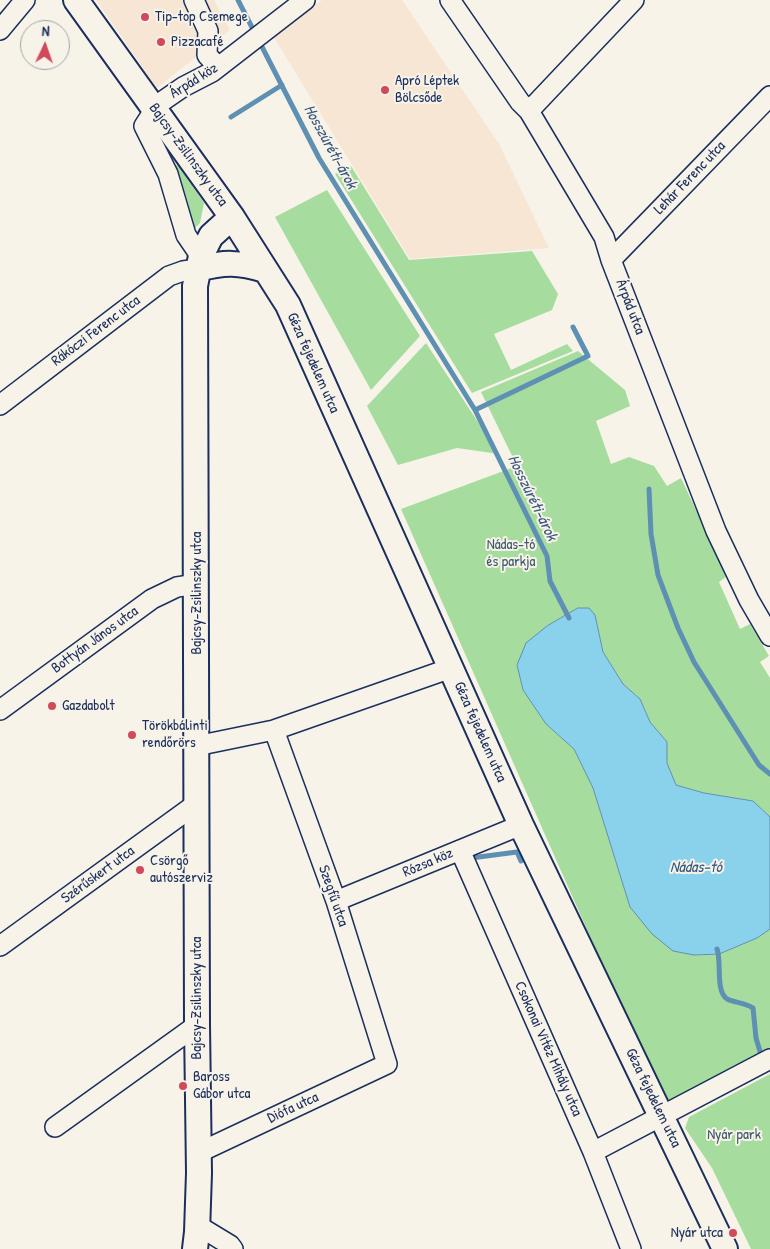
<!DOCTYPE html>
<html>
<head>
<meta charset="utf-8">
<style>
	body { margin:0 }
	#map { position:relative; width:770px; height:1249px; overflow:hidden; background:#f7f3e8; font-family:"Patrick Hand",sans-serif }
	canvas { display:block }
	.north { position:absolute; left:20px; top:20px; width:50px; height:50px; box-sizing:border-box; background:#f7f3e8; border:1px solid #9fa5b1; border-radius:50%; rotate:3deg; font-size:14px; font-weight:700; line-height:20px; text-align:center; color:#1b2f5e }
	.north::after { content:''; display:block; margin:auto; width:18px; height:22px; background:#d1495b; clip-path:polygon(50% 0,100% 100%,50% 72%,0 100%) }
</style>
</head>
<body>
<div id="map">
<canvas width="770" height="1249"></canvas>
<div class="north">N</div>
</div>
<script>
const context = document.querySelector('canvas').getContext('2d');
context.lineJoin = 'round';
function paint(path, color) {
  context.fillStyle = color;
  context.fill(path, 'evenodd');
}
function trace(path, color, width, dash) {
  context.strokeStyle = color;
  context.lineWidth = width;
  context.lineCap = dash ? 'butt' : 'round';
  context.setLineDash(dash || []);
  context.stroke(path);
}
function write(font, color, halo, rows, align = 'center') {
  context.font = font + ' "Patrick Hand",sans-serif';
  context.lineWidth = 4;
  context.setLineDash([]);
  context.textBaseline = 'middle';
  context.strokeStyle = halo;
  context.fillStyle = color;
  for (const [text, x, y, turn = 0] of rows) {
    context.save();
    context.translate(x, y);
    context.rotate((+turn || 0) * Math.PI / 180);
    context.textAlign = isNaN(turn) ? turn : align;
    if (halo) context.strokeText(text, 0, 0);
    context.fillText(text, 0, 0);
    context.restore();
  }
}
const built = new Path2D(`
	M96,0H214L230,30L157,88Z
	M322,0H402L499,144L549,248L410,259L273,36Z`);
const green = new Path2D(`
	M178,165L204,203L200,223L194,229L187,199L174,166Z
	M351,166L409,260L532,251L558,294L552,310L494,334L511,370L567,344L573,351L472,393L335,174Z
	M327,190L420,336L371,390L275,217Z
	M426,343L499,454L457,448L398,465L367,406Z
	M578,351L625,390L630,406L596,421L611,464L629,457L654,466L667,486L681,478L727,576L719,582L740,629L750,624L769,656L760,662L770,678V817L753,801L704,793L676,785L667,763V742L650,722L640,699L623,684L603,652L595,615L578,608L547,626L517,665L523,690L546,724L574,749L593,788L630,907L694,955L719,954L757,938L770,929V1048L665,1106L401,509L517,466L481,392Z
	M770,1074V1249H751L712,1168L685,1128L689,1117Z`);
const water = new Path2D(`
	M578,608H589L595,615L603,652L623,684L640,699L650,722L667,742V763L676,785L704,793L753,801L770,817V929L757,938L719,954L694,955L673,951L652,934L630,907L593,788L574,749L546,724L523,690L517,665L526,643L547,626Z`);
const stream = new Path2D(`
	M238,0L319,158L475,410L547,556L550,581L569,618
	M231,117L282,85
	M475,410L588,356L573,327
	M649,489L651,534L658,575L678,628L694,662L759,765L770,774
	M471,858L517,852L521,861
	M717,949C722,962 715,991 727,999C735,1003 744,1002 753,1008L756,1038L762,1058`);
const minor = new Path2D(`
	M194,0L208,31L207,55L218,67
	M450,0L520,102L529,111L604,237L611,260L716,531L749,600L770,636
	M0,30L25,0
	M154,107L183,87L212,72L305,0
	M155,109L144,126L168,174L186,235L201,257
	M529,111L634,0
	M611,260L770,96
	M0,405L169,276L183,271L198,269
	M0,710L152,599L177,587L197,584
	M196,746L274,730L451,668
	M460,850L593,1152L631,1249
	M336,901L521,825
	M0,946L196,804
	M55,1127L197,1025
	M593,1152L770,1059
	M198,1153L387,1064L336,901L274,730
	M197,1225L230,1245L233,1249`);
const major = new Path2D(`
	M76,0L232,217L288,305L521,825L725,1249
	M198,269C224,262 239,262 265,270
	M195,1249L197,1232L199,1173L197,1025L195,286L201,256L211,236L232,217`);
const markers = [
	[145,17,5,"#d1495b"],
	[161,42,5,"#d1495b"],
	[385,90,5,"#d1495b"],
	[52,706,5,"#d1495b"],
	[132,735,5,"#d1495b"],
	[140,870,5,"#d1495b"],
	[183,1086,5,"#d1495b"],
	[733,1233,5,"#d1495b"]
];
const poiNames = [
	["Tip-top Csemege",155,17],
	["Pizzacafé",171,42],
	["Apró Léptek",395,81],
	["Bölcsőde",395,98],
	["Gazdabolt",62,706],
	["Törökbálinti",142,726],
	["rendőrörs",142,743],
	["Csörgő",150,861],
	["autószerviz",150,878],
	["Baross",193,1077],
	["Gábor utca",193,1094],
	["Nyár utca",723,1233,"right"]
];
const streetNames = [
	["Árpád köz",194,81,-32],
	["Bajcsy-Zsilinszky utca",188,155,54],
	["Lehár Ferenc utca",690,178,-46],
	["Árpád utca",630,307,69],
	["Rákóczi Ferenc utca",96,331,-37],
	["Géza fejedelem utca",313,363,66],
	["Bajcsy-Zsilinszky utca",197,593,-90],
	["Bottyán János utca",95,640,-36],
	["Géza fejedelem utca",480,732,66],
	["Rózsa köz",428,863,-23],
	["Szérűskert utca",98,875,-36],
	["Szegfű utca",333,896,71],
	["Bajcsy-Zsilinszky utca",197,998,-90],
	["Csokonai Vitéz Mihály utca",548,1049,66],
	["Géza fejedelem utca",653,1098,64],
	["Diófa utca",293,1108,-25]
];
const parkNames = [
	["Nádas-tó",511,545],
	["és parkja",511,562],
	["Nyár park",734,1135]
];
const waterNames = [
	["Hosszúréti-árok",330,147,61],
	["Hosszúréti-árok",532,498,64],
	["Nádas-tó",696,868]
];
paint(built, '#f6e6d3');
paint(green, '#a7dc9f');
paint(water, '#8ad1ec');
trace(water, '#5e90b3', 1);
trace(stream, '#5e90b3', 5);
trace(minor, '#1b2f5e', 22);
trace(major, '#1b2f5e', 28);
trace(minor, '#f7f3e8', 19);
trace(major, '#f7f3e8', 24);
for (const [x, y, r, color] of markers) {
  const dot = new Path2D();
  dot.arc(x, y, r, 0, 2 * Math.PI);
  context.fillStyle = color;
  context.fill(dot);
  trace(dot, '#f7f3e8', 2);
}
write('15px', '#1b2f5e', '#f7f3e8', poiNames, 'left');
write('15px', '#1b2f5e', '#f7f3e8', streetNames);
write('15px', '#3e5a6e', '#f7f3e8', parkNames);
write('italic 16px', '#375882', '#f7f3e8', waterNames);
</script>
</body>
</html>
